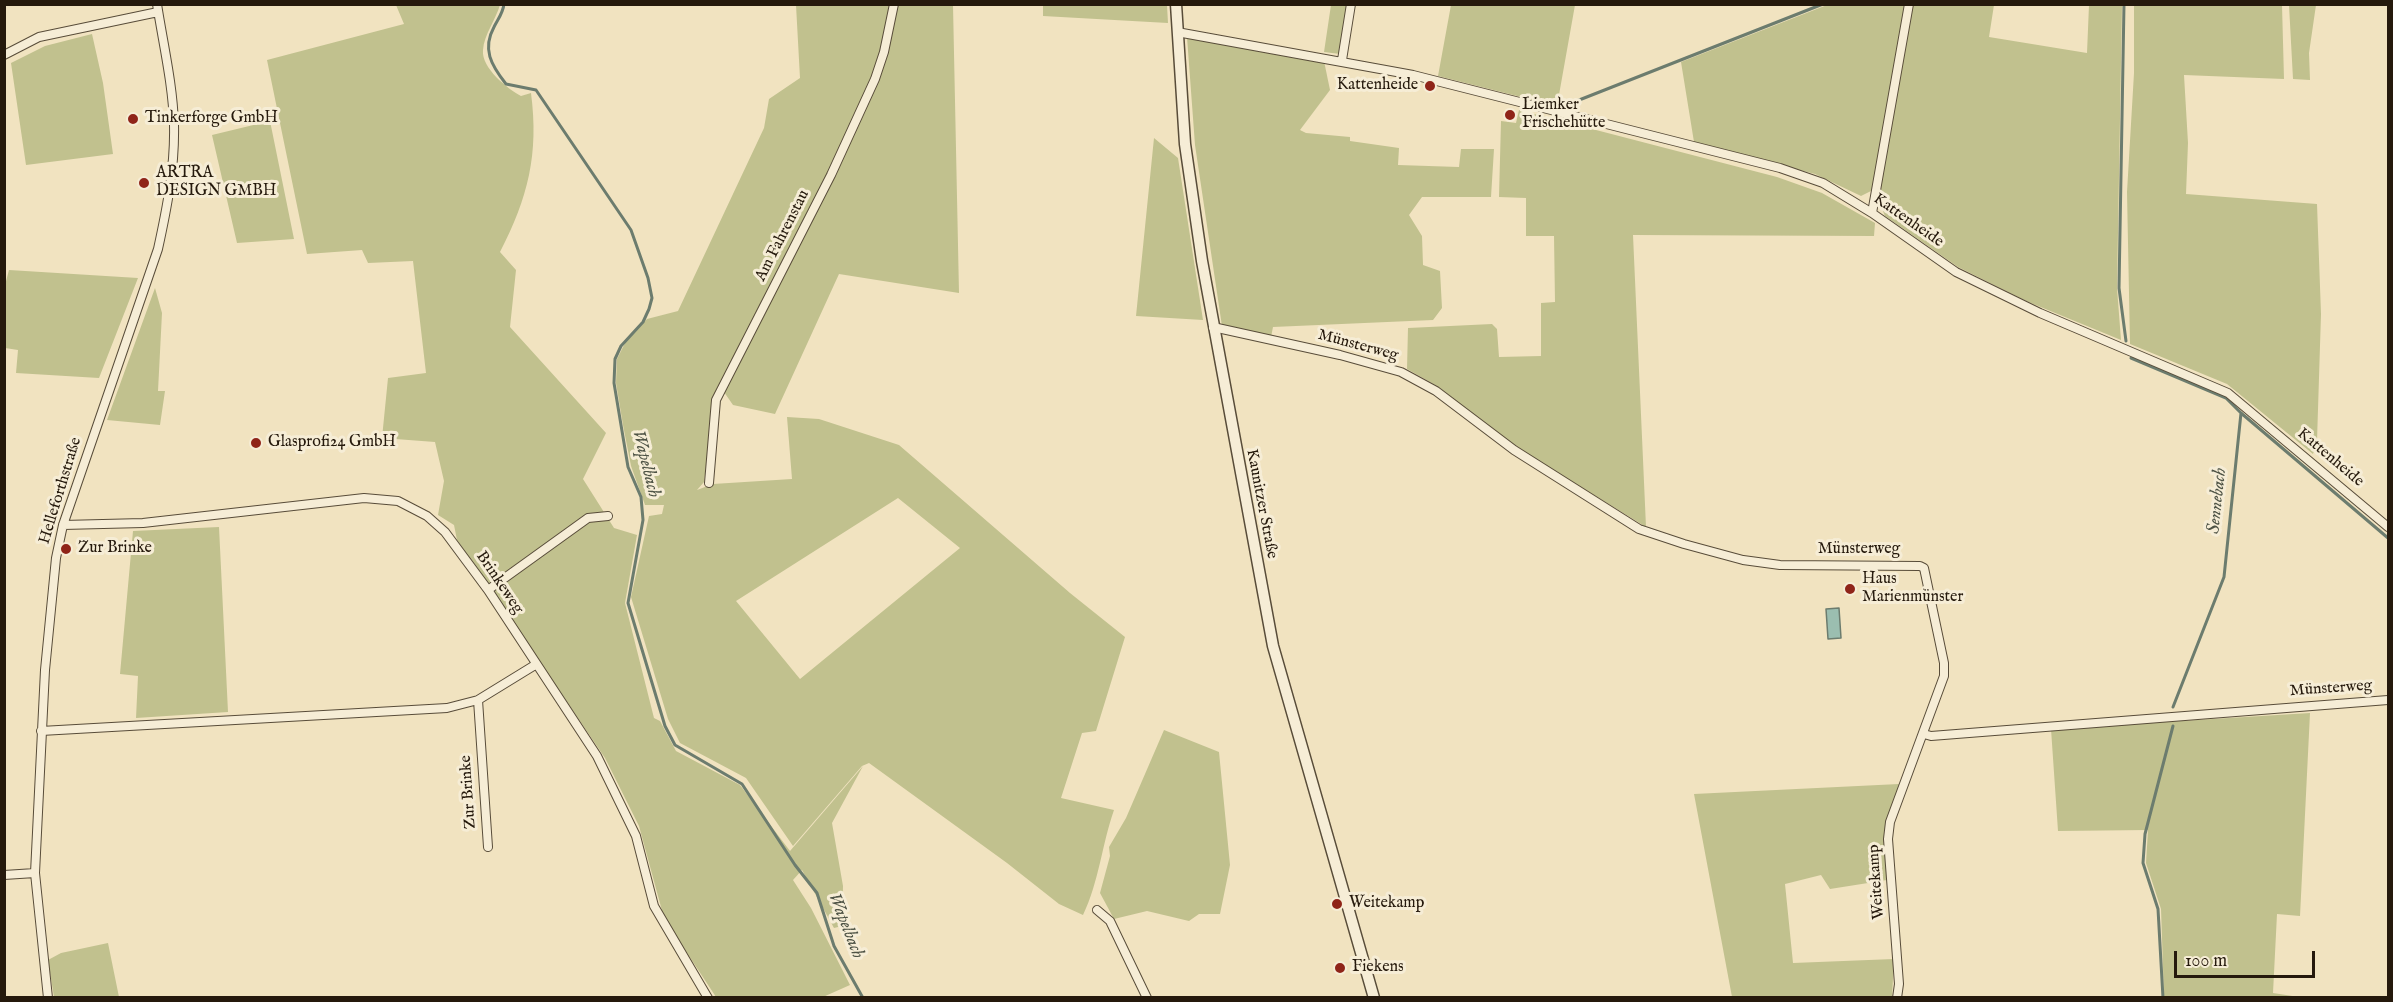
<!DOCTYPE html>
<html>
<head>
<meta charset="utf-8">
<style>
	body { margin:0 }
	#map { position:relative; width:2393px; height:1002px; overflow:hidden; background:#f1e3c0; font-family:"IM FELL English",serif }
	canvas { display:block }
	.frame { position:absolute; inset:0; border:6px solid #25190c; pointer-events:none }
	.scale { position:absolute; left:2174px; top:951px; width:141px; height:27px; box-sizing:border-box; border:3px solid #25190c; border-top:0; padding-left:8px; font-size:18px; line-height:21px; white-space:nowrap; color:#25190c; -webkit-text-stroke:4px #f6edd6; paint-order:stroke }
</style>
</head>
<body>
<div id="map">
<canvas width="2393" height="1002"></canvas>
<div class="frame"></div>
<div class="scale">100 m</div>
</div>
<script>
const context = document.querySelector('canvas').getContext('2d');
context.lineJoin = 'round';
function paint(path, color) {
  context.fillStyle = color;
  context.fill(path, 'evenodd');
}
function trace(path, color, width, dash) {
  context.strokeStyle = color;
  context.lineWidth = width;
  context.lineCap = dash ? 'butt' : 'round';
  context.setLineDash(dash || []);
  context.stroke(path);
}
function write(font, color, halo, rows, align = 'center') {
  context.font = font + ' "IM FELL English",serif';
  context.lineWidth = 6;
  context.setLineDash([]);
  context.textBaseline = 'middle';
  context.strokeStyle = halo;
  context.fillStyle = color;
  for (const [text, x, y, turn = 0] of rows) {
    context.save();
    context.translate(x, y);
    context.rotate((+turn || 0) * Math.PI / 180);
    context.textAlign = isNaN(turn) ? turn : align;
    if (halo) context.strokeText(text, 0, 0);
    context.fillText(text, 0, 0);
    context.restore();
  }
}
const green = new Path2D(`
	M396,5H500C496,19 484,35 483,50C481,68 508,89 521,96L531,93C539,154 528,198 500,252L516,270L510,327L606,433L583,479L614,528L637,535L625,603L654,718L660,721L676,751L740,785L790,851L863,766L832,823L843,886L842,926L834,928L802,870L793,880L811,908L850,985L823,997H716L664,918L639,826L605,758L457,540L454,525L438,515L444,481L435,442L382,438L388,378L426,373L413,261L368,263L362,250L307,254L267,60L404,24Z
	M796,5H953L959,293L839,274L775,414L733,405L724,392L714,400L704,482L697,490L713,484L792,479L787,417L819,419L899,445L1070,593L1125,637L1096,731L1082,733L1061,798L1114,810C1102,844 1099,882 1083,915L1059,904L1007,863L869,763L862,766L793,846L746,778L680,743L668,719L631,597L649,516L662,514L664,505H645L631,466L623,425L616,383L617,359L627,339L647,319L678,311L764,128L769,99L800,78ZM898,498L960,548L800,679L736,601Z
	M1043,5H1167L1168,23L1043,16Z
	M1331,5H1348L1340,54L1324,52Z
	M1451,5H1575L1557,106L1438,76Z
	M1827,5H1905L1873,190L1861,196L1815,174L1694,142L1681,62Z
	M1911,5H1994L1989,37L2087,53L2089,5H2122L2117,288L2121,340L2026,301L1958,267L1885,216L1878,199Z
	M2134,5H2282L2284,79L2184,75L2188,143L2186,194L2317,204L2321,314L2317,441L2313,454L2227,384L2130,344L2127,192L2134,73Z
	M2289,5H2316L2309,53L2310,80L2293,79Z
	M92,34L103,83L113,154L26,165L11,63L45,46Z
	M1187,37L1324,61L1330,90L1300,130L1306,133L1350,137V141L1399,148L1398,165L1459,167L1461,149H1494L1491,197H1422L1409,215L1422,236L1423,265L1440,271L1442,308L1433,320L1273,327L1270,342L1223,333L1195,145Z
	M1519,110L1777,177L1822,193L1875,223L1874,236L1633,235L1646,527L1516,447L1437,386L1407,369L1408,328L1492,324L1497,329L1499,357L1541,356V303L1555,302L1554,236H1526V198L1499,197L1501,121L1516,123Z
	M270,121L294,239L237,243L212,135Z
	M1154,138L1178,158L1203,320L1136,316Z
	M9,270L138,278L99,378L16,373L18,350L5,348V285Z
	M155,288L162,313L158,391H165L160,425L107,420Z
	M219,527L228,712L136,718L138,676L120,674L133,531Z
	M2310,713L2300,916L2277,914L2273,993L2299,997H2164L2161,909L2146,863L2148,830L2058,831L2051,729Z
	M1164,730L1219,752L1230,865L1220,914H1199L1189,921L1147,911L1114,919L1100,893L1110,856L1109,847L1126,818Z
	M1899,784L1884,839L1887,880L1830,889L1821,875L1785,884L1793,963L1894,959L1892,997H1732L1694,794Z
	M108,943L119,997H54L48,960L61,953Z`);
const water = new Path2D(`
	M1839,608L1841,638L1828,639L1826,609Z`);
const stream = new Path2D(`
	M504,4C503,13 498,19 494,27C482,49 491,65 506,84L536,90L631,230L648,278L652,298L649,309L643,322L621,346L615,359L614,383L628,467L641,497L643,520L628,603L665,726L675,745L742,784L795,865L817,893L834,946L863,998
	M2124,4L2119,288L2126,341
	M1569,104L1823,4
	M2131,358L2226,398L2241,413L2224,577L2173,707
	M2241,413L2388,538
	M2163,998L2158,909L2143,863L2145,834L2173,726`);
const minor = new Path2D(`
	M1177,32L1413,75L1780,168L1823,183L1872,213L1956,272L2040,313L2228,393L2388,527
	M4,55L39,37L158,12
	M1342,60L1351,4
	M1872,213L1909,4
	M1213,327L1340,355L1401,372L1436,391L1514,450L1639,529L1684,544L1743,560L1780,565L1920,566L1924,568L1944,663V676L1890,822L1888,839L1899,984L1897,998
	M709,483L716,400L831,175L875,79L884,52L894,4
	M63,525L143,523L364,498L398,501L427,516L445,532L488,590L597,756L636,836L654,906L708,998
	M488,590L588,518L608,516
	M478,700L488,847
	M41,731L447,708L478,700L535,665
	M1924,734L1931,736L2388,700
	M4,875L35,873
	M1097,910L1110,921L1147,998
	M48,998L35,873L45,670L56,558L63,525L158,249C167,208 175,167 174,125C173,85 163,43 157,4`);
const tertiary = new Path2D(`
	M1176,4L1185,144L1202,261L1273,646L1374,998`);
const markers = [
	[1430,86,6,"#8f2418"],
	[1510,115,6,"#8f2418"],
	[133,119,6,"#8f2418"],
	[144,183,6,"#8f2418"],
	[256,443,6,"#8f2418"],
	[66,549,6,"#8f2418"],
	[1850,589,6,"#8f2418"],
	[1337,904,6,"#8f2418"],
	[1340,968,6,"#8f2418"]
];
const poiNames = [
	["Kattenheide",1418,86,"right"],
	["Liemker",1522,106],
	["Frischehütte",1522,124],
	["Tinkerforge GmbH",145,119],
	["ARTRA",156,174],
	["DESIGN GMBH",156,192],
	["Glasprofi24 GmbH",268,443],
	["Zur Brinke",78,549],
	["Haus",1862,580],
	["Marienmünster",1862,598],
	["Weitekamp",1349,904],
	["Fiekens",1352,968]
];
const streetNames = [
	["Kattenheide",1908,221,35],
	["Am Fahrenstau",783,236,-63],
	["Münsterweg",1358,346,15],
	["Kattenheide",2330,458,40],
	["Helleforthstraße",61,491,-73],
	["Kaunitzer Straße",1261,504,79],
	["Münsterweg",1859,550],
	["Brinkeweg",499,583,56],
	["Münsterweg",2331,689,-4],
	["Zur Brinke",469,792,-94],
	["Weitekamp",1877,882,-94]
];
const waterNames = [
	["Wapelbach",645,464,76],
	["Sennebach",2218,501,-84],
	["Wapelbach",845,926,68]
];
paint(green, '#c1c18e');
paint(water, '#9bbeb0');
trace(water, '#6c7c6e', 1.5);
trace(stream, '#6c7c6e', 3);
trace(minor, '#584c39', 10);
trace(tertiary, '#584c39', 13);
trace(minor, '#f6edd6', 8);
trace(tertiary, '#f6edd6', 10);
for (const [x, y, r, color] of markers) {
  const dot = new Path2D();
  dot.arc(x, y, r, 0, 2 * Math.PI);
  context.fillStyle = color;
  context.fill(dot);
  trace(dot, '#f6edd6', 2);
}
write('16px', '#25190c', '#f6edd6', poiNames, 'left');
write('16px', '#25190c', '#f6edd6', streetNames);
write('italic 18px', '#4e5345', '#f6edd6', waterNames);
</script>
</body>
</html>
